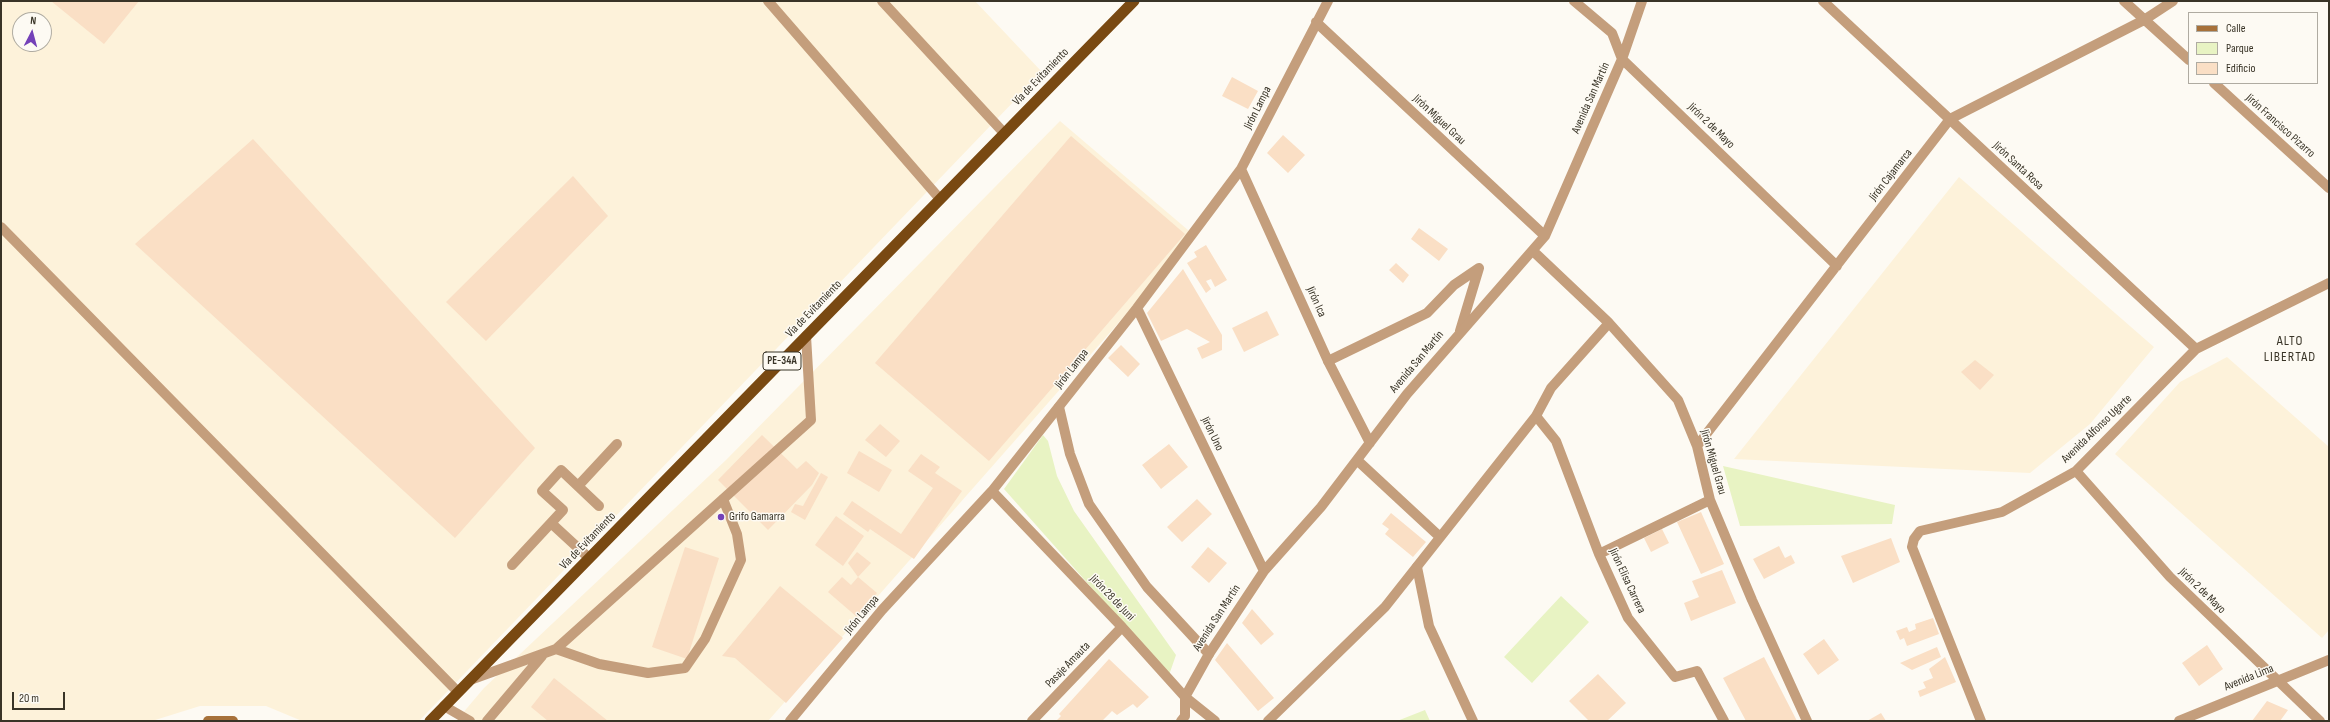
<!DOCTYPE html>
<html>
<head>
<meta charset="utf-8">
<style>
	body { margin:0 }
	#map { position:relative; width:2330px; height:722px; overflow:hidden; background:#fdfaf3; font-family:"Sofia Sans Condensed",sans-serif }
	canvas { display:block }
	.frame { position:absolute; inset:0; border:2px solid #393427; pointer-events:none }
	.legend { position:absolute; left:2188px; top:12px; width:130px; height:72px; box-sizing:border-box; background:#fdfaf3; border:1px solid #afaba1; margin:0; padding:5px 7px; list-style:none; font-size:12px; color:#393427 }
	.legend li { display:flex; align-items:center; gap:8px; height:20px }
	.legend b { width:20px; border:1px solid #afaba1 }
	.north { position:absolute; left:12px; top:12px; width:40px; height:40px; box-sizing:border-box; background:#fdfaf3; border:1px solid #afaba1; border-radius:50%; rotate:6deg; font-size:11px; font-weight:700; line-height:16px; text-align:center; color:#393427 }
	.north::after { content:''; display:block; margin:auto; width:14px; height:18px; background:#7441b8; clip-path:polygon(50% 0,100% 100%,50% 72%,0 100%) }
	.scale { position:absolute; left:12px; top:692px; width:53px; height:18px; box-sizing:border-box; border:2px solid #393427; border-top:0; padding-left:5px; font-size:12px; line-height:14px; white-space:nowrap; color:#393427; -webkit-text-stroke:3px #fdfaf3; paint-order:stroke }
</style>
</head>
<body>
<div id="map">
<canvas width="2330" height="722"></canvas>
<div class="frame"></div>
<ul class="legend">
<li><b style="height:5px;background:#a7713a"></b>Calle</li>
<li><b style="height:11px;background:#e8f3c3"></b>Parque</li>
<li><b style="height:11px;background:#fadfc5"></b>Edificio</li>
</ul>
<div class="north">N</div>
<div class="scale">20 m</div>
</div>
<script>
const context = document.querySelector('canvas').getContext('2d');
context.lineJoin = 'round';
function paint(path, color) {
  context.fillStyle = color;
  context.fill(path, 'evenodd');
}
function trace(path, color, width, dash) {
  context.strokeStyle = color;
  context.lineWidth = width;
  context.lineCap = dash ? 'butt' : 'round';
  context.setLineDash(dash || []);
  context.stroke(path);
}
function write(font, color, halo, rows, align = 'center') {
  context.font = font + ' "Sofia Sans Condensed",sans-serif';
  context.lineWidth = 3;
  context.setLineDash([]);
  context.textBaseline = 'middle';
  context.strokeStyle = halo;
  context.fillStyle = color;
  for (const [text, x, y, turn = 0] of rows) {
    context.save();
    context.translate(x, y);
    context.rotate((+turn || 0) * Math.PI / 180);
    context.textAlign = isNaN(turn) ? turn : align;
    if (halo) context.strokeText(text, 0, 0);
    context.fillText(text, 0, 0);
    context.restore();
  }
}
const built = new Path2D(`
	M1,1H975L1042,72L419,721H302L266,706H200L152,721H1ZM20,20H44V44H20Z
	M1060,121L1195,236L768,721H456L484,688L726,460Z
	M1959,177L2154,347L2090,424L2030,473L1734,459Z
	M2227,357L2329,447V630L2322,638L2115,454L2180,382Z`);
const green = new Path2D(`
	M1043,435L1048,441L1057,476L1074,511L1176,655L1169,675L1004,489Z
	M1723,466L1895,505L1892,524L1740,526Z
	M1561,596L1589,622L1532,683L1504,657Z
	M1425,710L1430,721H1397Z`);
const building = new Path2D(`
	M51,1H139L104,44Z
	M1232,77L1258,91L1248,109L1222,96Z
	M1283,135L1305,155L1288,173L1267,153Z
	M1071,136L1185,234L989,461L875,363Z
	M253,139L535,448L455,538L135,244Z
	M573,176L608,216L486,341L446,302Z
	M1419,228L1448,249L1439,261L1411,239Z
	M1206,245L1227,280L1215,287L1211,279L1206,281L1211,289L1206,293L1187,263L1197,257L1194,252Z
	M1396,263L1409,275L1403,283L1389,270Z
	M1183,269L1222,335V350L1202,359L1197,348L1210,342L1187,329L1161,341L1147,313Z
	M1267,311L1279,335L1244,352L1232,328Z
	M1121,345L1140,364L1128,377L1108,358Z
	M1975,360L1994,375L1980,390L1961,372Z
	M880,424L900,441L886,457L865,440Z
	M762,435L797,469L806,461L819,473L812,485L768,530L718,480Z
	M1169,444L1188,467L1161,489L1142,465Z
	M859,451L892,470L879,492L847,473Z
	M921,454L940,467L935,473L962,491L914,559L870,529L868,532L843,514L852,501L901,534L933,488L908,471Z
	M821,473L828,477L805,520L791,512L795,504L803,506Z
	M1197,499L1212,514L1182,542L1167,527Z
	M1701,512L1724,564L1701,574L1677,522Z
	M1391,513L1426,542L1413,557L1385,534L1389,529L1382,524Z
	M836,516L864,536L843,566L815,545Z
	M1662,529L1669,543L1651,552L1644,538Z
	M1891,538L1900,562L1853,583L1841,556Z
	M1779,546L1785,558L1791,555L1795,563L1764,579L1753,559Z
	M685,547L719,558L687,659L652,647Z
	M1208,547L1227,563L1209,583L1191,567Z
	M857,552L871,563L858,577L848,563Z
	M1722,570L1736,603L1691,621L1684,603L1699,597L1692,581Z
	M842,577L851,585L858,577L877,593L857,617L828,592Z
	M780,586L843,638L786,703L735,658L722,656Z
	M1252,609L1274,634L1261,645L1242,623Z
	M1933,618L1939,634L1907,646L1904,638L1900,640L1896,631L1907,627L1909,632L1916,629L1915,624Z
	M1824,639L1839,660L1818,675L1803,654Z
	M1227,643L1274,698L1258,711L1215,660Z
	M2207,645L2223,669L2199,686L2182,663Z
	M1937,647L1941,657L1912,670L1900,663Z
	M1764,657L1797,721H1746L1723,678Z
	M1945,657L1956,682L1920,697L1918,691L1926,688L1923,682L1933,678L1929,669Z
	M1109,659L1149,697L1137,708L1133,704L1117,715L1112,711L1102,721H1056L1061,716L1059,714Z
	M1598,674L1626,703L1607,721H1589L1569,701Z
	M554,678L608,721H548L531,707Z
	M2267,701L2288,710L2280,721H2252Z
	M1881,713L1886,721H1867Z`);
const service = new Path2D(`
	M768,1L940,199
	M882,1L1004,133
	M1,227L458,692
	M1328,361L1427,313L1454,285L1479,268L1460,331
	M1059,407L1070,454L1089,504L1147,587L1209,654
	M578,486L617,444
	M551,523L589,558
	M512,565L563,510L542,491L561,470L599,506
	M1417,567L1429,626L1473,721
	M556,649L599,664L648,673L685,668L705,639L741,560L737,534L723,499
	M470,680L556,649L811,420L806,336
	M444,706L470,721
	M487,721L542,656`);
const minor = new Path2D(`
	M1574,1L1612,33L1622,59L1837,266
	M1823,1L2196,349
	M2124,1L2189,60
	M1316,22L1545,236
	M2214,83L2329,188
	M1241,169L1328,361L1370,443
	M1533,251L1609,323L1678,400L1697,446L1710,500L1752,600L1807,721
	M1137,308L1264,571
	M1536,416L1556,441L1599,554L1628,618L1675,677L1697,671L1724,721
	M1697,446L1950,119L2144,20L2173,1
	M1357,460L1440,537
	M2076,471L2170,577L2320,721
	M992,491L1122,627L1185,697L1215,721
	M1599,554L1710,500
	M790,721L882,610L992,491L1137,308L1241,169L1328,1
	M1032,721L1122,627
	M1181,721L1185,716V697L1209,654L1264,571L1321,507L1407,394L1545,236L1622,59L1642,1
	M1268,721L1385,607L1536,416L1551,388L1609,323
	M1981,721L1912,547L1914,539L1920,531L2002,512L2076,471L2196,349L2329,283
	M2179,721L2329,660`);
const secondary = new Path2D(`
	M208,721H233`);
const trunk = new Path2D(`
	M430,721L1134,1`);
const markers = [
	[721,517,4,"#7441b8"]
];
const shields = [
	[782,361,38]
];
const shieldNames = [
	["PE-34A",782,361]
];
const streetNames = [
	["Vía de Evitamiento",1041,77,-46],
	["Avenida San Martín",1591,98,-66],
	["Jirón Lampa",1258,108,-63],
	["Jirón Miguel Grau",1439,120,43],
	["Jirón 2 de Mayo",1711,126,44],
	["Jirón Francisco Pizarro",2280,126,42],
	["Jirón Santa Rosa",2018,166,43],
	["Jirón Cajamarca",1891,175,-52],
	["Jirón Ica",1316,302,66],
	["Vía de Evitamiento",814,309,-46],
	["Avenida San Martín",1417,362,-50],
	["Jirón Lampa",1072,369,-52],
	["Avenida Alfonso Ugarte",2097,429,-44],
	["Jirón Uno",1212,434,64],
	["Jirón Miguel Grau",1713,462,74],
	["Vía de Evitamiento",588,541,-46],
	["Jirón Elisa Carrera",1627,581,65],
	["Jirón 2 de Mayo",2202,591,44],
	["Jirón 28 de Juni",1112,598,46],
	["Jirón Lampa",862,615,-50],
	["Avenida San Martín",1217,618,-57],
	["Pasaje Amauta",1068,665,-46],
	["Avenida Lima",2249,678,-22]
];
const poiNames = [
	["Grifo Gamarra",729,517]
];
const quarterNames = [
	["ALTO",2290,341],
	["LIBERTAD",2290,357]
];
paint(built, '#fdf2da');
paint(green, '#e8f3c3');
paint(building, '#fadfc5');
trace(service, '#c49e7c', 10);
trace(minor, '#c49e7c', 10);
trace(secondary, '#a7713a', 10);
trace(trunk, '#794912', 11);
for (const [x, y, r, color] of markers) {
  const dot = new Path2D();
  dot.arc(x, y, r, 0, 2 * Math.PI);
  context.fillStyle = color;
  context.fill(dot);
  trace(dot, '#fdfaf3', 1.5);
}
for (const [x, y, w] of shields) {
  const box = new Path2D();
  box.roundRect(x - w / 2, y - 9, w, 18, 3);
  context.fillStyle = '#fdfaf3';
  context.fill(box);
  trace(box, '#393427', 1);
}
write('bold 11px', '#393427', null, shieldNames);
write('12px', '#393427', '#fdfaf3', streetNames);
write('12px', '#393427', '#fdfaf3', poiNames, 'left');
context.letterSpacing = '1px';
write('14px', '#393427', '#fdfaf3', quarterNames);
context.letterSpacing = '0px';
</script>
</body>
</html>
